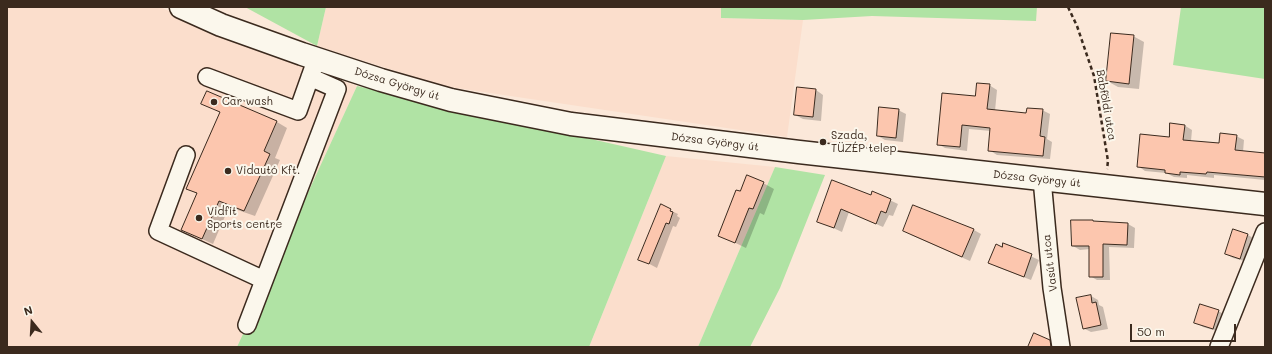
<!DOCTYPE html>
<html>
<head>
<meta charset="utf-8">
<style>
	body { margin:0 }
	#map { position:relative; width:1272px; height:354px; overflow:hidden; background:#fbe8d9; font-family:Mali,sans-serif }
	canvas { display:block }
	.frame { position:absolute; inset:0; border:8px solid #3b2a1e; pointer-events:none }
	.north { position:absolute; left:12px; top:302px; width:40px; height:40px; -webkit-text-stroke:3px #fbf7ec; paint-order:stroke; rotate:342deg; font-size:11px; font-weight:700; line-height:16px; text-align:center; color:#3b2a1e }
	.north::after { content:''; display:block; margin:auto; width:14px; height:18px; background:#3b2a1e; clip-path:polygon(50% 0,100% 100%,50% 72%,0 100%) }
	.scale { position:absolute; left:1130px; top:324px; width:106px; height:18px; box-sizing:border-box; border:2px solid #3b2a1e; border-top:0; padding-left:5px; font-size:12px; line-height:14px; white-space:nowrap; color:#3b2a1e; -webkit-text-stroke:3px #fbf7ec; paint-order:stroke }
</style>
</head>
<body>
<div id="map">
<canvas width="1272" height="354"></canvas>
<div class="frame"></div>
<div class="north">N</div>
<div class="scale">50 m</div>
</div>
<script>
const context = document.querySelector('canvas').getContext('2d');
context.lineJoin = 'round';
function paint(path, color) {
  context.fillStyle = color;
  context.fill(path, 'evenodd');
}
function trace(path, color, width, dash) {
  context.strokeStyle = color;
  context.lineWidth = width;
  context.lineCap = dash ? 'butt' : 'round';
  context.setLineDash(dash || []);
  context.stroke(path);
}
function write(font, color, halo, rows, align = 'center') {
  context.font = font + ' Mali,sans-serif';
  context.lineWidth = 4;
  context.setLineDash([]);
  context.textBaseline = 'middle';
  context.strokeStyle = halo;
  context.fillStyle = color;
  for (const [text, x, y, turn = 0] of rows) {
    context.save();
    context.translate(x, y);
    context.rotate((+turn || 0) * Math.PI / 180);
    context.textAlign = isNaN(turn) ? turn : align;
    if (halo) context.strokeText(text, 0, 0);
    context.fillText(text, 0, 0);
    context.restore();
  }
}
const built = new Path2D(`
	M7,7H160L259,51L357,86L237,347H7Z
	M326,7H721V18L803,20L787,137L443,86L317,46Z
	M666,156L775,167L698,347H589Z`);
const green = new Path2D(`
	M245,7H326L317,46Z
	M721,7H1037L1036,21L872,16L803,20L721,18Z
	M1181,7H1265V79L1173,65Z
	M357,86L666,156L589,347H237Z
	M775,167L825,175L780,288L750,347H698Z`);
const shadow = new Path2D(`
	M1133,36L1144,42L1139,89L1118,87L1107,81Z
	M989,85L997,90L995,111L1027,114L1042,110L1050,114L1047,139L1052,142L1050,159L997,155L989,150L991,131L969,129L967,151L945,148L938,144L976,97Z
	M798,88L816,90L823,95L821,121L803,119L795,115Z
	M208,93L277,122L287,128L275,158L280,160L255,216L229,207L213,244L182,230L197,194L187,188L221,113L203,103Z
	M898,110L906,114L903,142L885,140L878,136Z
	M1184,125L1192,130L1191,141L1220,144L1236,136L1244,140L1243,152L1265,154V180L1214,175V178L1187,175V178L1174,177L1166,173L1145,171L1138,166Z
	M833,181L871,196L873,192L898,204L893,216L889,215L883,227L849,212L842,232L818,221Z
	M763,183L774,189L764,215L760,213L746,248L719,235L741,193Z
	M661,206L678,214L677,216L680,218L676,227L673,226L657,268L640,259Z
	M1072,221H1093L1096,223L1128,224L1135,228L1134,248L1109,247L1110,280H1097L1090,276V249L1080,250L1073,246Z
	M974,230L981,234L970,261L911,235Z
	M1234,230L1248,235L1255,239L1248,262L1233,258L1226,254Z
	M1004,244L1039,260L1031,280L997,267L989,262L1002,248Z
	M1091,296L1098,300L1099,305L1103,307L1108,329L1091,332L1083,328Z
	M1218,311L1226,315L1220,332L1203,327L1196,322Z`);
const building = new Path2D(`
	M1111,33L1134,35L1129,84L1106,81Z
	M977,83L990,84L987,109L1026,113L1027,108L1043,109L1040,136L1045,137L1043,156L988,151L990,128L962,125L960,147L937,145L942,93L975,96Z
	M797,87L816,89L813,117L794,115Z
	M207,91L277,121L264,151L270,154L244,211L219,201L202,239L181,230L197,193L186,189L220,112L201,104Z
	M879,107L899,109L896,138L877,136Z
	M1170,123L1185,125L1183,140L1219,143L1220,133L1237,135L1235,150L1265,153V177L1207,172L1206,174L1180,172V175L1165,173V170L1137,167L1140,134L1169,137Z
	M747,175L764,182L753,209L749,208L735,243L718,236L736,190L740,191Z
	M832,180L871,195L872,191L891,199L886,213L881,211L876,224L841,209L834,228L817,222Z
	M661,204L671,209L670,211L673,212L669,224L666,223L649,264L638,260Z
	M913,205L974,229L962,257L903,231Z
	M1071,220H1093V221L1128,223L1127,245L1103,244V277H1089V246H1072Z
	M1233,229L1248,234L1240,259L1225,254Z
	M1003,243L1032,254L1024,277L988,263L996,244L1002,247Z
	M1091,295L1092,303L1096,302L1101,325L1083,329L1076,298Z
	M1200,304L1219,310L1213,329L1194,323Z
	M1034,333L1050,340L1051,347H1028Z`);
const path = new Path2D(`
	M1068,7L1077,26L1094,76L1108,161L1107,169`);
const minor = new Path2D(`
	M207,77L298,111L314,66
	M186,155L158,231L264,280
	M1042,179L1052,288L1061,347
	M247,325L337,89L310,77
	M1219,347L1265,232`);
const major = new Path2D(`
	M181,7L221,25L302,54L381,80L451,100L571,124L799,152L1265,204`);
const markers = [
	[214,102,4,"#3b2a1e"],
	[823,142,4,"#3b2a1e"],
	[228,171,4,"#3b2a1e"],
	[199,218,4,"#3b2a1e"]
];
const streetNames = [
	["Dózsa György út",397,84,17],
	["Babföldi utca",1106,105,80],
	["Dózsa György út",715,142,7],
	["Dózsa György út",1037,179,6],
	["Vasút utca",1050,263,-97]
];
const poiNames = [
	["Car wash",222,102],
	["Szada,",831,136],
	["TÜZÉP telep",831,149],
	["Vidautó Kft.",236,171],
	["Vidfit",207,212],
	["Sports centre",207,225]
];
paint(built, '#fbdecc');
paint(green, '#b0e3a4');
paint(shadow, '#0003');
paint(building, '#fcc6ae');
trace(building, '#3b2a1e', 1);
trace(minor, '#3b2a1e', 20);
trace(major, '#3b2a1e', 25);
trace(path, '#3b2a1e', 2.5, [4, 3]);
trace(minor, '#fbf7ec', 17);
trace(major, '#fbf7ec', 22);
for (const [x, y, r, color] of markers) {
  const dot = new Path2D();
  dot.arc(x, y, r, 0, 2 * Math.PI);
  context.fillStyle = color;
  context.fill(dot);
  trace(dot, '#fbf7ec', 1.5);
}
write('11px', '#3b2a1e', '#fbf7ec', streetNames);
write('11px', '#3b2a1e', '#fbf7ec', poiNames, 'left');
</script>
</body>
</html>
